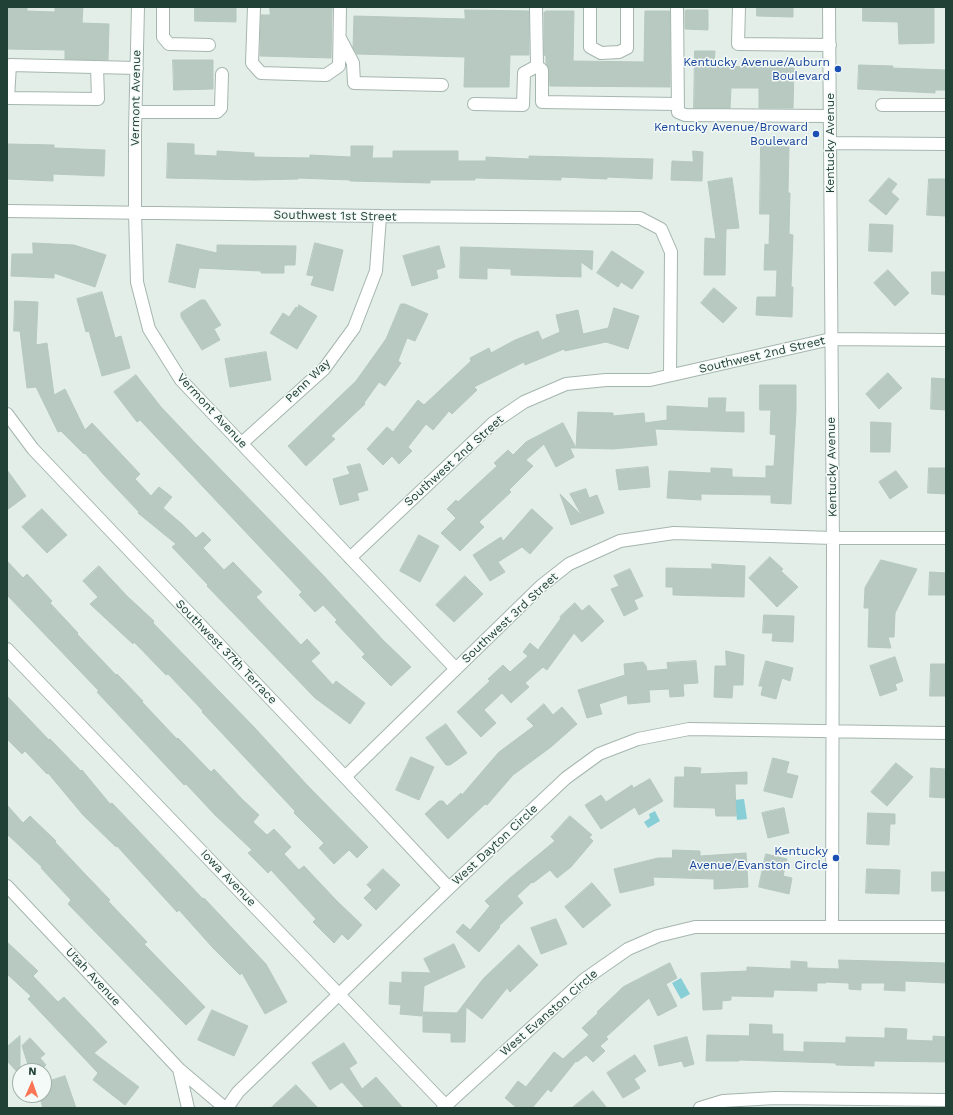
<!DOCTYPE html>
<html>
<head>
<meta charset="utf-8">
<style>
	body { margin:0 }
	#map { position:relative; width:953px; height:1115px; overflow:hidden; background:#e3eee8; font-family:"Work Sans",sans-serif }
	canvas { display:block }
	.frame { position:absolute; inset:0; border:8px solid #214036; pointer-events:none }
	.north { position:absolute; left:12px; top:1063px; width:40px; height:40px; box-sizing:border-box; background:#f4faf7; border:1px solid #a0b0aa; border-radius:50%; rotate:2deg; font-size:11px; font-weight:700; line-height:16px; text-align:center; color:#214036 }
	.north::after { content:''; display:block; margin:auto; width:14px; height:18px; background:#fa7555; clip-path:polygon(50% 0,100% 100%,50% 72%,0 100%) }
</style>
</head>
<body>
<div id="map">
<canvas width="953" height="1115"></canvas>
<div class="frame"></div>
<div class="north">N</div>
</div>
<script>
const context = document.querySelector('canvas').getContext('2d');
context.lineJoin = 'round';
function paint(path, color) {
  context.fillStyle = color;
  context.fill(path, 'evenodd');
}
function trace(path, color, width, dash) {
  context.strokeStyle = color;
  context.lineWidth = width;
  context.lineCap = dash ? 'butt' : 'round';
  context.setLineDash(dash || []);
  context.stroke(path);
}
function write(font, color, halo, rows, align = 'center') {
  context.font = font + ' "Work Sans",sans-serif';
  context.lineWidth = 3;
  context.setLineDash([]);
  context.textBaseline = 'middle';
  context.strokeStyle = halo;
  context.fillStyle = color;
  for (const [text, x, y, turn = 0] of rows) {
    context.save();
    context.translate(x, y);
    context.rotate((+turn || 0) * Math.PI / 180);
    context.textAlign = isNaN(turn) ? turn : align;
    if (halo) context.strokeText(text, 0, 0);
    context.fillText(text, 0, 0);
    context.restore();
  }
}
const water = new Path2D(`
	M744,799L747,819L737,820L734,800Z
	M655,811L660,821L648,828L644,822L650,818L649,814Z
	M681,978L690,994L681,999L672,983Z`);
const building = new Path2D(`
	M7,7H27V11L55,12V7H83L82,23L109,24L108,60L65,59V50L7,49Z
	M195,7H236V22L195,21Z
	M270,7L332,8L331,58L260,56L261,15H270Z
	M757,7H793V17L757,16Z
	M863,7H934V43L899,44L898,22L863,21Z
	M465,10L529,11V55H510L509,87H464L465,57L357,54L353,48L354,16L465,19Z
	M686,10H708V30L685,29V11Z
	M546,11H574L573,61L644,62L645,11H670V87L550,86L549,70L546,63V56L544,55V12H546Z
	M695,51H715L714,66L794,68L793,108H759V88H731L730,108H694Z
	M173,60H213V89L174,90Z
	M859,65L893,66L892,68L946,70V90H935V93L858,89Z
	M168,143L194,144V155L217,156V151L254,153V157L310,158V155L351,157V146H373L372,158H393V151H458V161H486V157L529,159V156L653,159L652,179L607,177V179L561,177V180L475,178V180H430V183L350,181V180L298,178V179L254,180L167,178Z
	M7,144L54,145V148L105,150L104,176L53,174V181L7,179Z
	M761,146L789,147L788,193H790L789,234L793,235L791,287H793L792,317L756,315L757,297H776L777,270H764L765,244L769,245L770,214H760Z
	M693,151L703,152L702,181L671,180L672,161L693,162Z
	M732,178L739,228L726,229L725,275H704L705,238L716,239L708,182Z
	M889,178L897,184L891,192L899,199L886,215L869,201Z
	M929,179H946V216L927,215Z
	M870,224L893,225L892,252L869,251Z
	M33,243L74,245L106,255L95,287L54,273V278L11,276L12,254H33Z
	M315,243L343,250L333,291L311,285L314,276L307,275Z
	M177,244L217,253V245L296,246L295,265H284V273H261V271L199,268L195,288L169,282Z
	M439,246L445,267L436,270L438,278L412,286L403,256Z
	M461,247L593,251L592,270L581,262V277L511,275V269L487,268V279L460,278Z
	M612,251L644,272L632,289L621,282L618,287L597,273Z
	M888,270L909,293L895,306L874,283Z
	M932,272H946V295L932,294Z
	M714,288L737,308L723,323L701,303Z
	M102,292L115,338L121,336L130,368L102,376L89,331L86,332L77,299Z
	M201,300H205L221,325L214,329L220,340L202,350L181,317V313Z
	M15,301L38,302L36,345L47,343L54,395L65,389L85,430L92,423L140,474L135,479L151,496L159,487L172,497L163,508L182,524L196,538L203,532L211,540L203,548L224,570L233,562L262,592L256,597L301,645L307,639L320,653L311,661L333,685L336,681L365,703L350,724L315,698L207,586L208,585L172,547L176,544L138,513L139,512L103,474L85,453L84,454L61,431L58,432L36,387L27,388L20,331H14Z
	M401,304H405L428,314L415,341L407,338L398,361L401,363L385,386L379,382L364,403L365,404L331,436L335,439L306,466L288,446L356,381L386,339Z
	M299,305L317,316L297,349L270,333L283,313L289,317L296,307L298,308Z
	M614,308L639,316L628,349L606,342L565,351L564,349L525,365L524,362L474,387L477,390L452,414L449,411L433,430L426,424L408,447L412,451L399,464L392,456L383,465L367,449L387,427L393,432L418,400L424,405L471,361L470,358L489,348L491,353L515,340L538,331L542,340L560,332L556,315L578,310L583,334L608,328Z
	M266,352L271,380L230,387L225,359Z
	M888,373L902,388L879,409L866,394Z
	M136,375L161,407L198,446L322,574L383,640L411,667L391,686L362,657L365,654L335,622L337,620L323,605L315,612L299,595L302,592L272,560L140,420L137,422L114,392Z
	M932,378L946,379V410L931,409Z
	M760,385H796V410L791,504L771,503V495L701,494V500L667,498L669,471L711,473V468L732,469V477L766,478V466H774L776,435L770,434L771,410H760Z
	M709,398H726L725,412H744V432L655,429L657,445L613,449L576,448L578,412L613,413V416L644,413L645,423L667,420V406L708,408Z
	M871,422L891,423L890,452H871Z
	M563,423L576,448H570L574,457L556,467L544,444L526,460L533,466L509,490L511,492L479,522L484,527L460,551L441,533L456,518L447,509L456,500L458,502L497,466L494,463L508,450L513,455L526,442Z
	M360,464L368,490L357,493L359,500L340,505L333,479L350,474L347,467Z
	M648,467L650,487L619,490L616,470Z
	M929,468H946V494L928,493Z
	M7,470L26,496L7,510Z
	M896,471L908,487L890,499L879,482Z
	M586,489L589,498L597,495L604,513L571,525L560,494L582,516L570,494Z
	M42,509L67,535L47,553L22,527Z
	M532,509L553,528L530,554L522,547L498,562L505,572L490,581L473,555L501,537L503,541Z
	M419,535L439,546L420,582L400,571Z
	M770,557L783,569L781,571L798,587L777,607L749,578Z
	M881,560L917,569L895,613L894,637H888L891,648L868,647L869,608H864L865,588Z
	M7,561L23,578L27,574L52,601L50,603L78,633L77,634L116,675L117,674L143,701L142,702L177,739L178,738L211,772L214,769L242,799L259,815L253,822L267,835L274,829L291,847L284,854L299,870L304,866L336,900L362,925L348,940L342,934L334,943L313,922L316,919L271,870L268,873L248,853L252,850L215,815L186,784L184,785L97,692L99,691L7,595Z
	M712,564L745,566L744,597L673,595V587H666V568L712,569Z
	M99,566L127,596L154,621L153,623L254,727L308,786L368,847L357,858L349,850L334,864L319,848L324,843L294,813L295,811L202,712L203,711L168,674L166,675L134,642L133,644L90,604L98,597L83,581Z
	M630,569L643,596L634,600L638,609L624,616L611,589L619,586L614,576Z
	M930,572L946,573V595H929Z
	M465,576L483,594L454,622L436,605Z
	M575,603L582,611L589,605L604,621L582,642L574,633L547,670L543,667L525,683L529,687L511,703L502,693L484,710L496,723L481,737L457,712L490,681L488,679L503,665L510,672L528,656L523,652L530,643L538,650L561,618L560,617Z
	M764,615L794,616L793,642L772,641L773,633H763Z
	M726,651L744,655L743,685H733L732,698L714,697L715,666H726Z
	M895,657L903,681L895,684L897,690L880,696L870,666Z
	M696,661L698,683L683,684L684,696L670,697L669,689L649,690L650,702L628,704L627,695L599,704L602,714L587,718L578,690L625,675L624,664L643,662L646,666L647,671L668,669L667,663Z
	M766,661L793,668L790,681L782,678L776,699L761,695L763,686H759Z
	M931,664H946V696H930Z
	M7,696L49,740L50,739L81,771L82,770L110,804L112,803L134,826L203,899L204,898L266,964L287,1002L265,1014L242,973L240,975L213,948L179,910L177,912L117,846L116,847L83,815L48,773L47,774L25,751L22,754L7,739Z
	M544,704L553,715L562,707L577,724L551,747L513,775L487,805L485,804L448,839L425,814L439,801H443L447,806L461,793L462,795L499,752L534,726L527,719Z
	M446,724L467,753L450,765H446L426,738Z
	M411,757L434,767L419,800L396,790Z
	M773,758L789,762L786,773L798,776L792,798L764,791Z
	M896,763L913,777L887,806L871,792Z
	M685,767L701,768L700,774L747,772V784H735L736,816H716L715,808L674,807L675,777H684Z
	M931,768L946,769V798L930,797Z
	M650,779L663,801L639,815L635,807L601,829L585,805L601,795L606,802L632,785L633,788Z
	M7,805L23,823L30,816L56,841L55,842L86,875L110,900L108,901L147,942L144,944L205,1007L186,1025L68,904L71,900L41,868L42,867L7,834Z
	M784,808L789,833L768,838L762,813Z
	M868,813L895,814V824H890L889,845L867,844Z
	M570,816L592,835L589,837L593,841L571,867L557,878L550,870L533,883L532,882L517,896L523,903L499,926L500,927L479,952L456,932L463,924L470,930L490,906L485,901L510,878L555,841L551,837Z
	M673,850L700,851V856L746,853L748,887L714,889V879L653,877L654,885L620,893L614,869L658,858H672Z
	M766,854L787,859L783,876L792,878L789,894L759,887Z
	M383,869L400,885L376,910L364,898L372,890L367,885Z
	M867,869L900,870L899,894L866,893Z
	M932,872H946V891H932Z
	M592,883L611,905L583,928L565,907Z
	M556,919L567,944L541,954L531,928Z
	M7,942L38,971L33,976L58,1002L64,997L107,1042L94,1053L139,1087L125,1105L93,1080L98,1073L28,999L31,996L7,974Z
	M454,944L465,967L424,986L422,1016L400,1014L401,1005L389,1004L390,982L402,983V972L431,973L424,959Z
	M519,945L538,965L510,992L507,988L482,1019L466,1007L465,1042H451V1033L423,1032V1012L457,1013L483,979Z
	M839,960L946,963V983L905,981V991L884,990L885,983H861V990L849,989V983L826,982V983H817V991L774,990L773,997L731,996V1000L722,1001V1009L703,1010L701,973L747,971V967L791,969V961L807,962V968L839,969Z
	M670,963L677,978L666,984L677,1006L658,1016L649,998L606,1037L608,1039L600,1046L605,1051L593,1062L586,1055L577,1062L576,1061L551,1092L548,1089L532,1108H517L505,1098L518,1081L526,1087L554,1052L563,1059L589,1035L582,1028L598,1013L597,1012L623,987Z
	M212,1010L248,1026L234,1056L198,1040Z
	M750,1024L772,1025V1034H783V1051L804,1052V1042L846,1043V1037L885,1038V1028L907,1029L906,1040L933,1041V1036L946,1037V1062L874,1061V1066L836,1065V1063L739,1060V1061H706L707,1035L749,1036Z
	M20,1036V1075L7,1061V1047Z
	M687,1037L694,1064L684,1067L682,1061L659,1066L654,1046Z
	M30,1038L45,1054L40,1058L46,1065L40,1071H30L22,1046Z
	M344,1043L357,1063L349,1068L362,1089L376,1077L403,1108H365L342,1082L330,1090L312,1063Z
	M635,1055L646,1071L634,1079L640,1088L623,1098L607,1073Z
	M65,1076L76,1108H43L39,1095H44V1083Z
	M296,1085L318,1108H271Z
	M593,1091L607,1108H572Z`);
const minor = new Path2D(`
	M138,7L135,131V213L137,282L149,329L181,380L456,669
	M163,7V37L169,44L209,45
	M254,7L252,63L261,73L326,75L339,66L340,7
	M590,7V47L601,53L619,52L627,48V7
	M677,7L678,112L685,115L830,116
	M739,7L738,44L830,45
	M829,7L833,547L832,927
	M341,40L353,63L354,83L442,85
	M537,66L542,70V102L678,104
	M97,67L98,99L8,98L10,65L137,68
	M474,104L523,105L524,73L537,66L536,7
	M882,105H946
	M136,112H217L221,108L222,74
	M830,143L946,144
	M7,211L380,216L640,218L661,229L671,252L670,375
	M7,414L33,449L345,777L449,888
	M242,443L324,369L354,328L376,271L380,216
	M350,558L493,423L524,402L566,384L606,380H650L831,339L946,340
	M7,649L448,1108
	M345,777L541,586L569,564L620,541L674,533L833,538H946
	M7,886L179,1069L225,1108
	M179,1069L188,1108
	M227,1108L238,1092L449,888L566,778L599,754L638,739L689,729L946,733
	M443,1108L585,979L628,949L658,936L695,927H946
	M700,1108L723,1101L775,1098L946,1100`);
const markers = [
	[838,69,4,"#1a4fb4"],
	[816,134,4,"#1a4fb4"],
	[836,858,4,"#1a4fb4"]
];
const transitNames = [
	["Kentucky Avenue/Auburn",830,62],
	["Boulevard",830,76],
	["Kentucky Avenue/Broward",808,127],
	["Boulevard",808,141],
	["Kentucky",828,851],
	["Avenue/Evanston Circle",828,865]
];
const streetNames = [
	["Vermont Avenue",136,98,-89],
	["Kentucky Avenue",830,143,-90],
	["Southwest 1st Street",335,216,1],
	["Southwest 2nd Street",762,355,-13],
	["Penn Way",308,381,-44],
	["Vermont Avenue",212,411,47],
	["Southwest 2nd Street",454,461,-42],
	["Kentucky Avenue",832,467,-91],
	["Southwest 3rd Street",510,618,-43],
	["Southwest 37th Terrace",226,652,46],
	["West Dayton Circle",495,845,-43],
	["Iowa Avenue",228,878,46],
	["Utah Avenue",93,977,47],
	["West Evanston Circle",549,1013,-41]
];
paint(water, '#88ced6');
paint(building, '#b8c9c1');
trace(building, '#b5c8bf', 1);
trace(minor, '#a5b6af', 14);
trace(minor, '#fff', 12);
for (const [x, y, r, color] of markers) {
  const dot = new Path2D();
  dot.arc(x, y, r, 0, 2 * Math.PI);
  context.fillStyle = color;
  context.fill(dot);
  trace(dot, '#f4faf7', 1.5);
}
write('12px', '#164399', '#f4faf7', transitNames, 'right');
write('12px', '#214036', '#f4faf7', streetNames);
</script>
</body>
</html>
